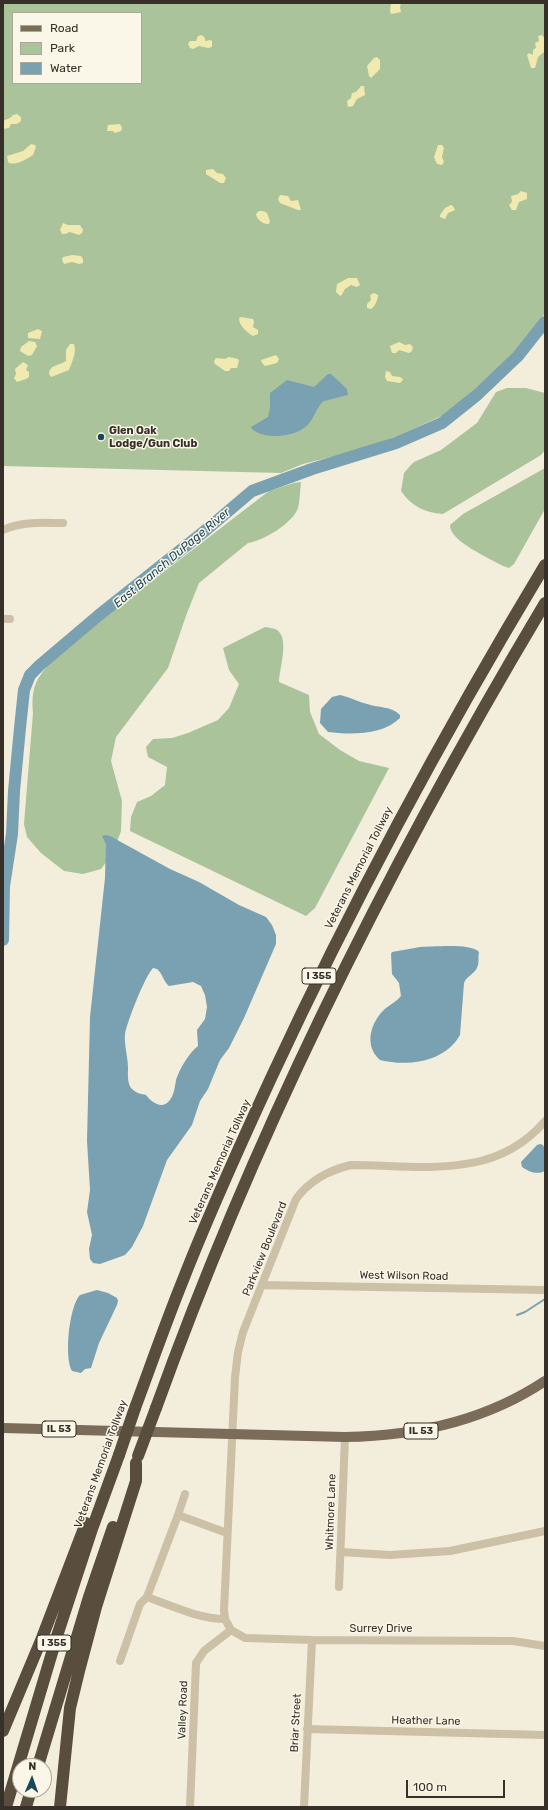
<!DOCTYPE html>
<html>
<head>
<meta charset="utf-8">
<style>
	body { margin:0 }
	#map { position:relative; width:548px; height:1810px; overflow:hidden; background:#f3eddb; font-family:Rubik,sans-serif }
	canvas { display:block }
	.frame { position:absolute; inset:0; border:4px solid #373028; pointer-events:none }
	.legend { position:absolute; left:12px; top:12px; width:130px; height:72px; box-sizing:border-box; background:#faf6e8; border:1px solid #aca79b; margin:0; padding:5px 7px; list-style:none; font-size:12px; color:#373028 }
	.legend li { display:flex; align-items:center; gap:8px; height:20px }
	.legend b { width:20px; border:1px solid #aca79b }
	.north { position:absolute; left:12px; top:1758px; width:40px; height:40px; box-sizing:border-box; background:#faf6e8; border:1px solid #aca79b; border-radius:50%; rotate:2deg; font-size:11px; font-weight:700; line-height:16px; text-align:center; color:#373028 }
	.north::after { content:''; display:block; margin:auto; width:14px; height:18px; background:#1b475b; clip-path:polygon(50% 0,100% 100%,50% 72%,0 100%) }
	.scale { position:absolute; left:406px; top:1780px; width:99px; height:18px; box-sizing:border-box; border:2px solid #373028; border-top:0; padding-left:5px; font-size:12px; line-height:14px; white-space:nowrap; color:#373028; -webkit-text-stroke:3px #faf6e8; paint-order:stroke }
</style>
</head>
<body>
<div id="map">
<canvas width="548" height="1810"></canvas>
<div class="frame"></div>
<ul class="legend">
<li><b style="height:5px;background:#7a6c58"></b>Road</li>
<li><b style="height:11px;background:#abc39a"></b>Park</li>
<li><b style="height:11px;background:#79a1b1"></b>Water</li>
</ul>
<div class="north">N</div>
<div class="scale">100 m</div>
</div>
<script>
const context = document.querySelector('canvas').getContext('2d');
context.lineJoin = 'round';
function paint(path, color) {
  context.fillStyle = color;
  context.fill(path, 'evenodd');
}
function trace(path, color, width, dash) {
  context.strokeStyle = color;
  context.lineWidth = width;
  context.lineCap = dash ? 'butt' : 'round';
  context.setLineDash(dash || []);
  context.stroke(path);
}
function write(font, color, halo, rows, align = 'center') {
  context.font = font + ' Rubik,sans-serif';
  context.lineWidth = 3;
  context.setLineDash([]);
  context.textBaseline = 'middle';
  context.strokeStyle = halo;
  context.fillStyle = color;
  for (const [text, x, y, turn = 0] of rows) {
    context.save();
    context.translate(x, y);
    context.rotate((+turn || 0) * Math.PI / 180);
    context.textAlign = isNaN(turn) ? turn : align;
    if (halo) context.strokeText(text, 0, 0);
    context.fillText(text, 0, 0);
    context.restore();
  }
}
const green = new Path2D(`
	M3,3H545V313L530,335L505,362L448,413L400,435L359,450L303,464L281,473L3,466ZM13,13H141V83H13Z
	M507,388H526L545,393V450L541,455L443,514C425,513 411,506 401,491L404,473L410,466L414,462L441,450L477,423L496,392Z
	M545,468V509L514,564L509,568L503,566C491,559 449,541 450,525L463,514Z
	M301,482C300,490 300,500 298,508C293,523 263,541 248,543L199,583L187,613L168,668L116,737L111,761L122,801L121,831L113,853L101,869L83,874L64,871L41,853L27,837L24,824L33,713C32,702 32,689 38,679C49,660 71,645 87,631L269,491L294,483Z
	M265,627C269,628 274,628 277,630C290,639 279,669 279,682L309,695L310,712L319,734L340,750L359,761L389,768L315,908L306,916L130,831L131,817L137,802L151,796L165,785L167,767L148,757L146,747L153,739L172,738L188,733L218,720L229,708L239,684L229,670L223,648Z`);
const sand = new Path2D(`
	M391,3H401L400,7L401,12L391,14L390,11Z
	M202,35L205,38V41L210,40L212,41V47L208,48L199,46L193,49L190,48L188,44L190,41H196L198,36Z
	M542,35L545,39L544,52L538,57L535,68H531L527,55L529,53L533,55V50L536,48L535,43L539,41L538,36Z
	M377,57L380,60V69L371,78L369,76L367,66L374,58Z
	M361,86H364L365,95L357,99L353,106L348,107L347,101L351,98L352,93L356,92Z
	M17,114L21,117V121L17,124H11L9,128L3,129V121L10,118L13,115Z
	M120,124L122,128L121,131L115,133L113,131H107L108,125Z
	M31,144L35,145L36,147L33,155C27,159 14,167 8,162L7,156L23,151Z
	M438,145H442L444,148L442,157L444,162L442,165L437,164L434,157Z
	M213,169L217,173L223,174L226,178L224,183H220L206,174V170Z
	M521,191L527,193V199L519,202L516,210H512L509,205L512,202L511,196L518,194Z
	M280,195L288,196L291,201L298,200L301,210H298L280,203L278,199Z
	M451,205L453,206L455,210L448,213L445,219L440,217V215L445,208Z
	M259,211C268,211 267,213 270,221L269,224C264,225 256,219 256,214Z
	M63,223L68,225H80L83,230L82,233L79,235L70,232L65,234H62L60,230Z
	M72,255L81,256L83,259V263L79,264L72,262L64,264L62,260L63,257Z
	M348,278H357L360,285L357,287L351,285L345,289L341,296L339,295L336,292L337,284Z
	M374,293L378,295C378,299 375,307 371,309L367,308V304L371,300L370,295Z
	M241,317L253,319L254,322L253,327L258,330V334L253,336C247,332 239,326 239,318Z
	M38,329L42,331L40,339L28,338V333Z
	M29,341L35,342L37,346L32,355L28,356L20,351L21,347Z
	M399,342L405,345L410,344L413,347L412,351L409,353L399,350L396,353H392L390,346Z
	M70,344H74C77,352 72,362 69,370L51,377L49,374C50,364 59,366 66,361V350Z
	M276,355L279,359L277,363L265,366L262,363L261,360Z
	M229,357L238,359L239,361L237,368H231L229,371H225L215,364L214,361L216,358L225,359Z
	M23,362L28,365L26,370L29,372V377L26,379L17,382L14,378L16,374L15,369Z
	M386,371L390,372L392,376L400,377L403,379L402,381L400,383L387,381L385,377Z`);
const water = new Path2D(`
	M328,374H331L347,389L348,395L324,401C317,406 315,416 310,422C300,437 265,441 252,429L251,427L268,417L270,408V393L287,380L314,387Z
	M340,695C350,697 358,702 367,704C379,708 391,706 400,715V718C383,735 351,735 328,732L320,723L321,709L332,697Z
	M105,835L110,836L170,869L199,882L239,905L266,917L272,925L276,935V944L244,1018L229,1048L220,1060L208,1089L200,1101L192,1125L167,1160L143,1226L132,1247L125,1255L100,1264L93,1263L90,1259L89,1249L92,1235L87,1212L90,1190L87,1141L90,1017L105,878L106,844L102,836ZM153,968L157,969C163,974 163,981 169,986L193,982L201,986L205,995L207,1007L205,1019L197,1030L198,1046C189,1053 180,1068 176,1080C175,1086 174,1096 169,1101C162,1110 151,1102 146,1095C141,1094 136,1093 132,1089C127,1084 128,1074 128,1068C128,1057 124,1045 125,1034C127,1022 145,976 153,968Z
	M420,947C433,947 471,943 479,952C478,956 479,962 478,965C476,974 467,975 464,983L460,1035C445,1062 408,1067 380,1060C363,1045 371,1021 386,1008C391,1004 397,1001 401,996L399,983L392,974L391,954L392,952Z
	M540,1144L543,1145L545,1149V1171C537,1175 529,1172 522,1167L521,1162L537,1145Z
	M97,1290L108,1293L117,1298L118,1301L117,1305L99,1343L91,1368L85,1369L81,1373L72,1371C64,1358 69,1306 80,1295Z`);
const stream = new Path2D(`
	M517,1315L525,1312L545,1299`);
const river = new Path2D(`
	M3,940L4,886L12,834L14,791L20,728L24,690L30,675L40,665L99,615L206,530L252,491L312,469L396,443L442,423L477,395L518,356L545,322`);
const minor = new Path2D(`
	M3,530C22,521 43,523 63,523
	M3,619H10
	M545,1121C494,1181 420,1165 351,1165C330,1170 309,1181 296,1199L243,1332L238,1352L235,1377L224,1610L225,1619L231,1630L245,1638L312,1640L513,1641L545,1646
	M262,1285L545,1290
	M178,1515L185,1494
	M341,1552L390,1555L450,1551L545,1531
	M339,1587L345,1437
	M147,1597C172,1606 199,1619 225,1619
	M120,1661L140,1604L147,1597L178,1515L227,1533
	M307,1729L545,1735
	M190,1807L196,1663L204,1651L231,1630
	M304,1807L312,1640`);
const major = new Path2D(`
	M3,1428L345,1437C416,1436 485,1421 545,1381`);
const highway = new Path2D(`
	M135,1408C151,1365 166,1322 183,1280C210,1211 241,1143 272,1076C353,901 445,731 545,565
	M156,1408C257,1127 392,859 545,603
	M3,1731L42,1638L86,1523
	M38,1766L89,1597L113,1527
	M6,1807L57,1636L92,1529L119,1455
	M26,1807L31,1790
	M60,1807L70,1708L79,1671L96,1607L136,1481V1463`);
const highwayBridge = new Path2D(`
	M119,1455L135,1408
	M138,1456L156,1408`);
const markers = [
	[101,437,4,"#1b475b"]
];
const shields = [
	[319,976,34],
	[59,1429,34],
	[421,1431,34],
	[54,1643,34]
];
const shieldNames = [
	["I 355",319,976],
	["IL 53",59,1429],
	["IL 53",421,1431],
	["I 355",54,1643]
];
const poiNames = [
	["Glen Oak",109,431],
	["Lodge/Gun Club",109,444]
];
const streetNames = [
	["Veterans Memorial Tollway",359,868,-63],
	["Veterans Memorial Tollway",220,1162,-66],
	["Parkview Boulevard",265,1249,-68],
	["West Wilson Road",404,1276,1],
	["Veterans Memorial Tollway",101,1464,-70],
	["Whitmore Lane",331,1512,-88],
	["Surrey Drive",381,1629],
	["Valley Road",183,1710,-88],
	["Heather Lane",426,1721,1],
	["Briar Street",296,1723,-87]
];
const waterNames = [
	["East Branch DuPage River",172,558,-40]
];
paint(green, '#abc39a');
paint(sand, '#f0eab0');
paint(water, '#79a1b1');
trace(stream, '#79a1b1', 2);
trace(river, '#79a1b1', 12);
trace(minor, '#ccc0a6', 8);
trace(major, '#7a6c58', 10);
trace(highway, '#594d3e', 12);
trace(highwayBridge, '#594d3e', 12);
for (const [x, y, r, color] of markers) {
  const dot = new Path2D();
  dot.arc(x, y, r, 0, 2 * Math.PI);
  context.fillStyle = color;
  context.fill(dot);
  trace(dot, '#faf6e8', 1.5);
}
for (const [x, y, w] of shields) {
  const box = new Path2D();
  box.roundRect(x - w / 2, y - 8, w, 16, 3);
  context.fillStyle = '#faf6e8';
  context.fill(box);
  trace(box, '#373028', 1);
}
write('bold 10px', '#373028', null, shieldNames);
write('bold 11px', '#373028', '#faf6e8', poiNames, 'left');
write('11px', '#373028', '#faf6e8', streetNames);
write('italic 12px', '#1b475b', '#faf6e8', waterNames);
</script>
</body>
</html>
